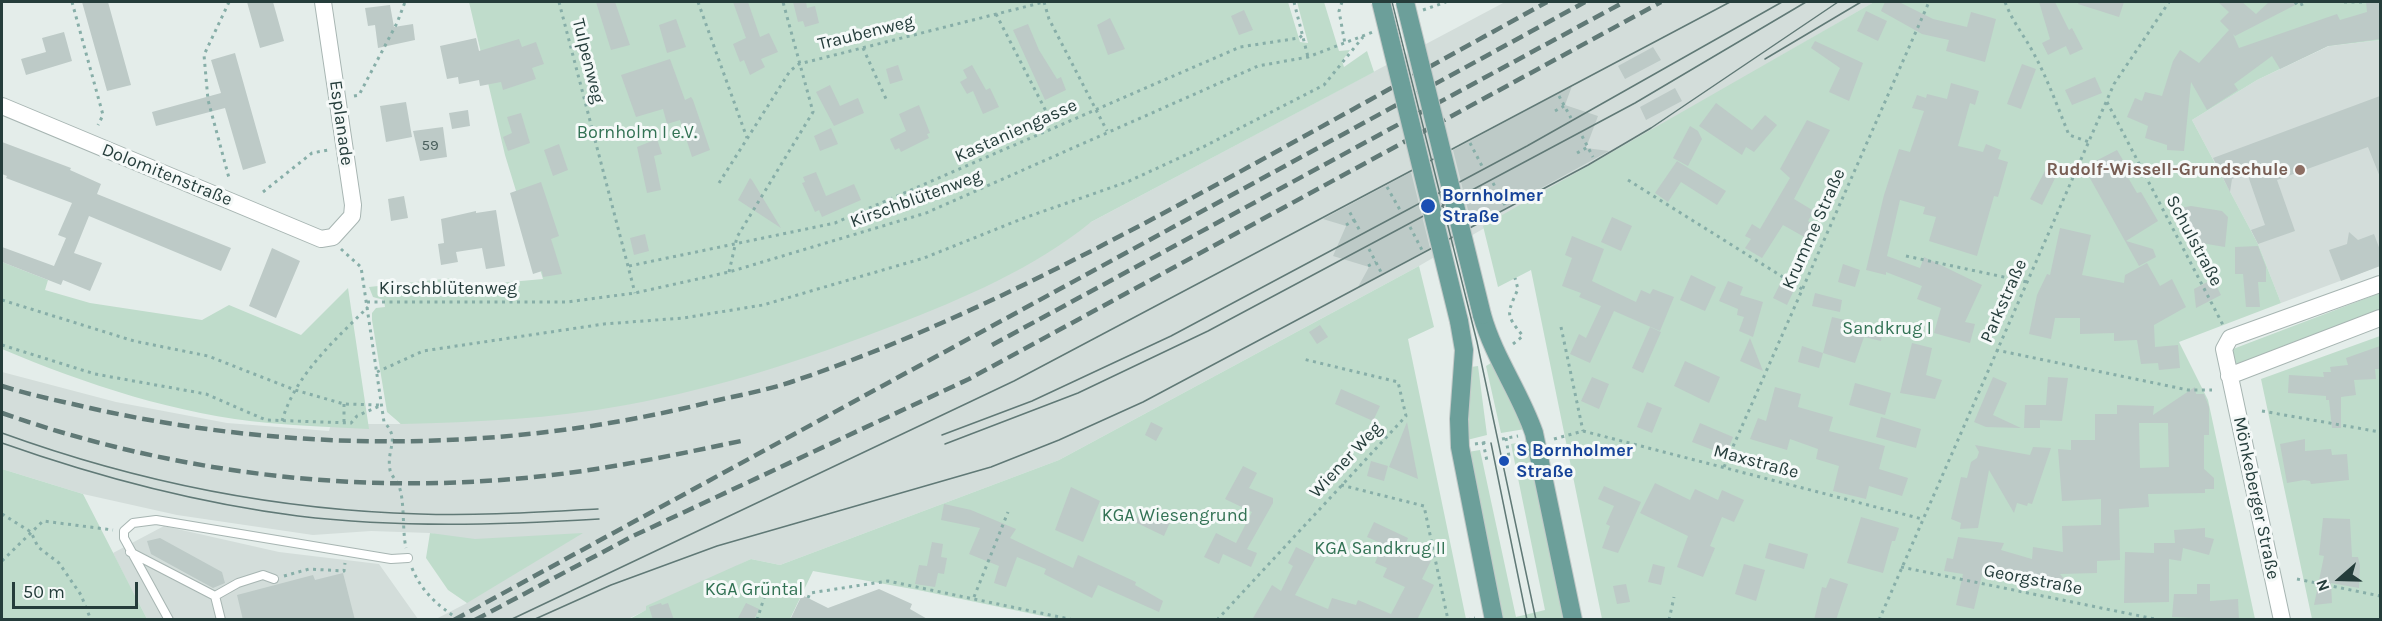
<!DOCTYPE html>
<html>
<head>
<meta charset="utf-8">
<style>
	body { margin:0 }
	#map { position:relative; width:2382px; height:621px; overflow:hidden; background:#e4edea; font-family:Karla,sans-serif }
	canvas { display:block }
	.frame { position:absolute; inset:0; border:3px solid #253d3b; pointer-events:none }
	.north { position:absolute; left:2310px; top:549px; width:60px; height:60px; -webkit-text-stroke:4px #f5f9f8; paint-order:stroke; rotate:250deg; font-size:16px; font-weight:700; line-height:24px; text-align:center; color:#253d3b }
	.north::after { content:''; display:block; margin:auto; width:21px; height:27px; background:#253d3b; clip-path:polygon(50% 0,100% 100%,50% 72%,0 100%) }
	.scale { position:absolute; left:12px; top:582px; width:126px; height:27px; box-sizing:border-box; border:3px solid #253d3b; border-top:0; padding-left:8px; font-size:18px; line-height:21px; white-space:nowrap; color:#253d3b; -webkit-text-stroke:4px #f5f9f8; paint-order:stroke }
</style>
</head>
<body>
<div id="map">
<canvas width="2382" height="621"></canvas>
<div class="frame"></div>
<div class="north">N</div>
<div class="scale">50 m</div>
</div>
<script>
const context = document.querySelector('canvas').getContext('2d');
context.lineJoin = 'round';
function paint(path, color) {
  context.fillStyle = color;
  context.fill(path, 'evenodd');
}
function trace(path, color, width, dash) {
  context.strokeStyle = color;
  context.lineWidth = width;
  context.lineCap = dash ? 'butt' : 'round';
  context.setLineDash(dash || []);
  context.stroke(path);
}
function write(font, color, halo, rows, align = 'center') {
  context.font = font + ' Karla,sans-serif';
  context.lineWidth = 6;
  context.setLineDash([]);
  context.textBaseline = 'middle';
  context.strokeStyle = halo;
  context.fillStyle = color;
  for (const [text, x, y, turn = 0] of rows) {
    context.save();
    context.translate(x, y);
    context.rotate((+turn || 0) * Math.PI / 180);
    context.textAlign = isNaN(turn) ? turn : align;
    if (halo) context.strokeText(text, 0, 0);
    context.fillText(text, 0, 0);
    context.restore();
  }
}
const built = new Path2D(`
	M1505,2H1874L1419,266L1059,460L780,565L751,559L628,619H436L467,603L461,577L505,551L430,533L371,531L313,535L177,515L83,494L2,469V372L116,402L227,423L329,431L331,424H400L390,388L1091,222Z
	M2380,40V266L2281,303L2258,244L2192,120L2257,80L2329,46Z
	M164,526L279,552L379,564L418,619H147L113,553Z`);
const green = new Path2D(`
	M469,2H1288L1300,42L1308,43L1297,2H1324L1339,51L1350,50L1342,61L1344,67L1367,51L1374,72L1091,222C1035,268 962,299 895,325C807,359 719,388 626,405C552,419 476,422 401,424L387,412L372,320V313L376,308L385,307L384,300L373,297L369,287L453,278L455,287L543,279L505,155Z
	M1874,2H2380V40L2328,46L2257,80L2192,120L2258,244L2281,303L2179,342L2208,400L2255,619H1602L1531,270L1498,287L1483,226Z
	M2,262L48,280L45,290L90,303L202,320L229,305L301,335L348,288L369,429C335,427 302,426 269,423C178,415 85,384 2,349Z
	M1419,266L1434,327L1408,339L1466,619H1057L918,590L813,571L790,619L628,620L646,610V606L751,559L780,565L1059,460Z
	M2380,293V311L2240,364L2234,363L2231,352L2233,349Z
	M2380,336V619H2312L2261,379Z
	M1491,363L1517,408L1525,429L1501,433L1486,366Z
	M1478,366L1487,435L1467,440L1471,367Z
	M1528,441L1565,619H1502L1468,452L1480,450L1516,617L1545,610L1511,444Z
	M2,469L83,494L147,619H2Z
	M430,533L475,539L583,533L467,603L448,590L426,558Z`);
const building = new Path2D(`
	M82,2H108L131,85L107,91Z
	M247,2H273L284,41L260,48Z
	M596,2H615L630,45L611,50Z
	M733,2H748L760,37L769,33L778,52L761,59L765,67L750,75L744,60L740,62L733,44L746,38Z
	M793,2H806L807,8L815,6L819,23L805,27L803,21L798,22Z
	M1885,2H1899L1933,19L1967,27L1971,12L1996,19L1985,62L1946,51L1949,40L1922,34L1881,11Z
	M2039,2H2055L2069,30L2072,28L2083,49L2070,55L2066,46L2048,55L2042,43L2050,39Z
	M2079,2H2124L2119,17L2078,4Z
	M2218,2H2242L2256,14L2269,2H2301L2235,36L2233,34L2239,48L2337,14L2340,20L2367,12L2366,2H2380V39L2328,46L2280,69L2272,56L2234,84L2238,90L2207,110L2191,82L2184,151L2167,150V145L2145,138L2148,126L2127,117L2135,98L2142,101L2145,92L2162,96L2173,61L2180,50L2199,63L2229,30L2220,21L2229,12Z
	M390,5L394,27L413,24L415,40L378,48L375,25L368,26L365,8Z
	M1244,10L1253,30L1239,35L1231,16Z
	M1866,11L1887,21L1878,41L1857,31Z
	M1110,18L1125,49L1108,55L1097,25Z
	M676,19L686,47L667,53L659,25Z
	M1028,24L1039,50L1057,79L1061,77L1066,90L1045,100L1013,30Z
	M64,32L72,61L26,75L21,59L46,52L42,38Z
	M476,38L479,51L519,39L522,47L536,42L544,64L532,68L536,79L503,90L501,82L480,86L479,80L459,84L458,77L447,79L440,46Z
	M1815,41L1863,63L1849,101L1829,92L1840,68L1811,48Z
	M1653,47L1661,60L1625,79L1618,66Z
	M235,53L266,163L243,170L225,108L156,126L152,112L221,93L211,60Z
	M670,59L685,100L691,97L693,100L710,150L692,157L680,120L667,124L663,109L636,117L621,75Z
	M2022,64L2036,69L2021,109L2007,104Z
	M898,65L903,80L890,84L886,69Z
	M972,65L986,90L990,88L999,107L983,114L973,91L967,94L960,82L967,78L963,70Z
	M2095,77L2102,93L2072,105L2065,90Z
	M1951,83L1979,91L1975,105L1970,103L1958,146L1983,152L1986,144L2001,150L1998,159L2008,162L1998,197L1994,196L1977,256L1929,241L1936,217L1923,214L1925,207L1900,200L1887,256L1920,268L1924,257L1982,285L1965,322L1975,324L1970,343L1934,333L1941,308L1917,299L1922,286L1886,272V275L1866,270L1884,195L1899,149L1910,152L1924,111L1912,108L1917,95L1926,98L1927,94L1947,99Z
	M830,85L840,106L858,98L864,113L834,126L816,92Z
	M1572,86L1565,105L1598,116L1586,148L1609,151L1472,226L1453,150Z
	M1675,88L1682,101L1646,120L1640,107Z
	M2380,96V177L2368,147L2277,180L2295,231L2258,244L2251,230L2265,225L2247,173L2232,179L2230,192L2213,158Z
	M406,102L412,137L386,142L380,106Z
	M1716,103L1752,130L1765,115L1777,125L1754,152L1746,147L1742,155L1699,126Z
	M919,105L930,133L927,134L929,138L901,152L899,148L895,150L890,139L906,131L899,114Z
	M468,110L470,126L452,129L449,113Z
	M521,113L530,143L508,151L503,137L512,133L507,117Z
	M1807,120L1830,130L1794,199L1814,211L1808,221L1822,229L1815,243L1783,225L1762,258L1745,248L1751,239L1745,236L1752,224L1760,229L1790,178L1780,169Z
	M1690,126L1698,131L1702,139L1688,166L1673,158Z
	M443,127L447,157L420,161L413,131Z
	M831,128L838,144L820,151L814,136Z
	M657,139L662,154L654,156L661,190L647,193L637,147Z
	M2,142L71,168L70,170L101,184L97,194L231,248L221,271L89,216L74,253L102,263L90,291L63,280L61,285L2,262V247L54,266L66,238L58,235L72,203L6,178L7,176L2,174Z
	M559,144L568,170L553,176L544,150Z
	M2117,150L2127,167L2123,169L2137,193L2141,192L2158,221L2126,241L2153,249L2156,257L2139,266L2087,173L2094,170L2090,164Z
	M1677,161L1726,191L1717,205L1681,182L1668,202L1655,193Z
	M2046,169L2057,174L2042,205L2030,199Z
	M816,172L826,196L854,184L861,200L822,217L819,210L815,212L802,183L805,182L803,177Z
	M1411,172L1430,248L1358,287L1369,267L1333,256L1346,226L1323,219Z
	M750,178L752,180L781,228L738,200Z
	M541,182L559,236L551,239L562,274L543,277L542,271L533,274L510,193Z
	M404,196L408,218L391,221L388,199Z
	M2191,206L2222,211L2228,217L2225,247L2201,243L2202,247L2188,249L2186,236H2182L2180,222L2175,223L2174,209Z
	M496,210L505,266L486,269L482,248L456,252L458,262L441,265L438,244L444,243L441,219L476,211V213Z
	M1612,217L1632,226L1621,251L1601,242Z
	M2060,228L2091,235L2082,275L2124,283L2125,275L2147,263L2160,286L2172,279L2186,307L2154,325L2155,347L2178,345L2180,368L2159,370L2158,363L2141,364L2137,340L2114,341V333L2080,334V318H2055L2051,339L2029,334L2037,295L2047,274L2050,275Z
	M2349,232L2358,240L2374,234L2380,250V266L2341,281L2329,250L2347,244Z
	M645,234L649,251L634,255L630,238Z
	M1572,236L1604,249L1592,281L1636,302L1641,290L1650,294L1653,289L1674,297L1660,331L1614,311L1590,363L1570,354L1579,334L1586,338L1601,306L1579,297L1581,293L1562,286L1572,258L1565,255Z
	M2258,246L2266,267V282H2258L2260,307H2246L2243,274H2235V247Z
	M272,248L300,261L276,318L249,306Z
	M1843,264L1860,270L1855,287L1838,282Z
	M1691,275L1716,287L1705,311L1680,300Z
	M2213,279L2221,295L2196,308L2194,289Z
	M1728,281L1743,287L1740,295L1763,302L1753,337L1739,331L1744,317L1737,315L1738,309L1719,301Z
	M1780,284L1794,290L1787,305L1773,298Z
	M1815,293L1842,300L1840,312L1812,306Z
	M1832,317L1883,329L1881,341L1864,337L1855,363L1823,353L1819,368L1798,362L1802,346L1823,353Z
	M1320,325L1328,337L1317,344L1309,332Z
	M1650,327L1661,332L1643,373L1632,368Z
	M1750,338L1763,371L1740,361Z
	M1912,343L1932,348L1926,375L1942,380L1935,399L1900,393Z
	M2380,346V369H2375L2376,379L2354,380L2356,395L2341,397V428H2332L2329,400H2326V396L2288,393L2289,375L2324,377L2323,372H2331L2330,367L2348,365L2346,358Z
	M1685,361L1720,377L1709,403L1674,386Z
	M1592,377L1609,384L1599,409L1581,401Z
	M1993,377L2007,383L1993,415L2021,428L1986,427L1974,422Z
	M2048,377L2068,378L2062,421L2040,420V428H2024L2025,405H2046Z
	M1855,383L1891,393L1885,415L1849,405Z
	M1775,387L1801,394L1798,407L1833,417L1829,431L1885,446L1879,469L1908,478L1902,496L1869,486L1866,499L1833,491L1839,466L1816,459L1818,449L1790,439L1787,450L1750,439L1758,418L1766,421Z
	M2195,387L2196,394H2204L2209,407V435H2204V469L2214,478V489H2205V493L2148,494L2149,507L2119,509L2120,560L2097,561V573L2060,574L2075,592L2041,587V583L1991,569L1990,576L1982,575L1974,609L1956,605L1963,574L1944,571L1947,558L1953,559L1958,537L2004,543L2001,550L2032,559L2033,547L2063,552L2062,526L2101,525V499L2062,501L2058,449L2071,450V440H2095V414H2117V405L2154,406L2153,415ZM2139,423H2168L2169,467L2140,468Z
	M1341,389L1380,406L1373,421L1335,404Z
	M1647,402L1662,408L1652,433L1637,427Z
	M1881,417L1921,429L1916,448L1876,437Z
	M1151,422L1163,428L1156,441L1145,435Z
	M1407,422L1418,479L1389,467Z
	M1700,423L1733,437L1726,455L1692,442Z
	M2305,439V451L2331,449L2332,455L2347,454L2349,480L2311,484L2310,481L2304,480L2287,483L2280,444Z
	M1975,445L2030,455L2033,447L2051,448L2032,504L2028,503L2027,506L2017,503L2014,513L1989,470L1978,528L1960,529L1961,523L1951,519L1961,477L1967,478L1971,462L1977,458L1979,452Z
	M1371,461L1388,466L1384,481L1367,476Z
	M1243,466L1257,473L1249,488L1273,498V503L1247,549L1257,553L1251,567L1223,554L1219,564L1204,557L1216,533L1236,543L1252,512L1225,499Z
	M1655,483L1690,500L1695,489L1718,500L1722,490L1744,500L1734,522L1722,517L1710,546L1715,548L1703,577L1677,567L1688,536L1640,513Z
	M1604,486L1641,502L1618,553L1602,548L1610,526L1606,524L1614,506L1598,499Z
	M1071,487L1100,501L1083,542L1055,530Z
	M944,504L971,510L1016,529L1010,538L1073,568L1078,555L1136,582L1135,585L1163,601L1159,612L1098,585L1092,598L1044,574L1046,569L1017,557L1006,587L994,583L999,566L969,554L980,528L941,520Z
	M1142,507L1171,520L1164,536L1135,522Z
	M1861,517L1899,528L1895,541H1892L1883,573L1847,563Z
	M2323,518L2350,519L2352,557H2358L2360,565L2359,588L2331,583L2332,603L2314,605L2324,556L2319,555Z
	M1374,522L1408,538L1404,548L1431,561L1422,579L1434,585L1417,620H1252L1272,585L1281,591L1293,566L1288,563L1296,547L1316,557L1295,595L1328,609L1332,598L1356,605L1358,600L1391,614L1405,587L1383,577L1387,568L1375,563L1383,544L1367,537Z
	M2205,528V537L2214,539L2209,555L2183,548L2181,561L2169,559V602L2124,603L2125,552L2154,553V543H2175L2174,530Z
	M160,538L222,572L225,583L213,588L151,554L147,541Z
	M932,542L943,544L941,557L947,558L944,574L938,573L935,587L915,584L919,565L927,566Z
	M1769,543L1808,554L1804,569L1765,558Z
	M1653,564L1665,567L1661,585L1648,582Z
	M1744,564L1765,570L1756,601L1735,594Z
	M343,573L355,620H243L237,595L313,575L315,580Z
	M1830,578L1848,584L1836,620H1814L1822,587L1826,588Z
	M1626,584L1630,602L1617,604L1613,586Z
	M2197,584H2210V601L2238,599L2239,620L2172,617L2174,594H2197Z
	M879,589L912,604L910,609L929,620H790L802,595L828,608Z
	M661,603L662,605L668,603L674,620H653L649,607Z
	M746,603L759,609L754,620H737Z`);
const path = new Path2D(`
	M72,2L103,115L98,125
	M229,2L204,55L208,100L229,178
	M559,2L635,293
	M698,2L747,138
	M1044,2L1049,19L1107,131
	M1294,2L1308,57
	M1342,2L1339,11L1345,44
	M2005,2C2013,23 2024,35 2034,54C2048,80 2058,108 2069,135L2089,142
	M2295,2L2298,6L2307,2
	M2344,2H2363
	M1423,10L1446,2
	M996,14L1050,119
	M863,48L887,101
	M354,96L359,95L397,23L405,2
	M1559,96L1571,118
	M2107,102L2223,325
	M1555,111L1564,106
	M1582,136L1593,157
	M1470,143L1482,166
	M1577,153L1588,147
	M1628,180L1802,289
	M719,183L790,71L799,64L1044,2
	M1493,183L1505,205
	M1387,187L1400,210
	M263,192L312,153L328,150
	M1354,220L1360,231
	M1346,225L1354,220L1348,209
	M1410,227L1422,250
	M341,249L361,267L384,422C401,440 386,448 390,470C391,476 397,480 399,486C405,502 402,530 406,548
	M1369,249L1381,272
	M1906,256L2027,282
	M629,266L835,223L1240,47L1299,38L1304,34
	M1368,266L1376,262
	M729,272L737,237L813,112L783,2
	M2,300L134,341L208,356L295,390L344,404L380,405
	M367,302H567L635,293L729,272L926,213L1258,66L1308,57L1373,32
	M1561,327L1583,431
	M1513,344L1523,336C1505,314 1507,314 1518,289L1515,278
	M2,345L95,374L206,394L266,420L351,423L357,416L382,405
	M1996,350L2188,390H2212
	M377,372L423,351L604,324L683,318L763,305L924,258L1024,218L1127,182L1203,147L1324,85L1363,37
	M344,404V423
	M2262,411L2380,432
	M282,421C295,375 335,340 368,307
	M1506,438L1509,457
	M1502,439L1518,436
	M1554,439L1583,431L1922,519
	M1483,442L1487,461
	M1475,444L1488,442
	M1724,467L1929,2
	M1341,485L1424,506L1448,620
	M2,514L31,532L38,547L59,563L81,595L91,620
	M2,561L43,521L113,530
	M1901,567L2160,620
	M412,568C422,593 438,605 459,620
	M284,576L309,569L344,571L345,563
	M2297,579L2380,596
	M974,597L1008,512
	M808,598L810,593L888,581L1074,620
	M757,620L770,579
	M1217,620L1406,416L1398,382L1303,359
	M1467,620L1475,618
	M1669,620L1674,597
	M1879,620L2114,84L2169,2`);
const lane = new Path2D(`
	M130,552L215,596
	M169,620L124,538V531L133,523L156,520L391,559L408,558
	M221,620L215,596L238,583L263,575L274,579`);
const street = new Path2D(`
	M2,106L321,239L333,237L352,216L353,205L323,2
	M2229,376L2380,318
	M2282,620L2224,349L2230,338L2380,284`);
const primary = new Path2D(`
	M1482,315C1494,358 1520,392 1534,433L1573,620
	M1459,321L1464,350L1459,419L1460,447L1494,620`);
const tram = new Path2D(`
	M1392,2L1477,342L1536,620
	M1765,59L1861,2
	M2,433C137,482 276,510 420,514C479,516 539,512 598,509
	M942,435L1032,401L1171,336L1527,146L1782,2
	M2,443C98,477 197,503 298,516C398,528 499,525 599,519
	M1491,443L1527,620
	M945,444L1078,393L1208,331L1635,103L1806,2
	M510,620L1014,381L1730,2
	M533,620L611,585L717,546L991,467L1059,440L1143,402L1588,165L1651,128L1838,2`);
const rail = new Path2D(`
	M992,345L1624,2
	M2,386C30,395 60,401 90,408C294,454 510,453 714,401C740,395 768,390 794,381C941,331 1077,260 1214,186C1325,125 1436,63 1547,2
	M2,413C164,470 341,494 512,479C590,473 665,457 741,441
	M454,620L1585,2
	M475,620L633,536L969,379L1661,2`);
const primaryBridge = new Path2D(`
	M1381,2L1459,321
	M1405,2L1482,315`);
const markers = [
	[2300,170,6,"#8d6e63"],
	[1428,206,8,"#1a4fb4"],
	[1504,461,6,"#1a4fb4"]
];
const numberNames = [
	["59",430,146]
];
const streetNames = [
	["Traubenweg",866,33,-14],
	["Tulpenweg",588,61,76],
	["Esplanade",341,123,82],
	["Kastaniengasse",1016,131,-24],
	["Dolomitenstraße",167,175,22],
	["Kirschblütenweg",916,199,-20],
	["Krumme Straße",1814,229,-66],
	["Schulstraße",2194,241,62],
	["Kirschblütenweg",448,289],
	["Parkstraße",2004,301,-66],
	["Wiener Weg",1346,460,-47],
	["Maxstraße",1756,462,15],
	["Mönkeberger Straße",2256,498,78],
	["Georgstraße",2033,580,11]
];
const parkNames = [
	["Bornholm I e.V.",637,133],
	["Sandkrug I",1887,329],
	["KGA Wiesengrund",1175,516],
	["KGA Sandkrug II",1380,549],
	["KGA Grüntal",754,590]
];
const educationNames = [
	["Rudolf-Wissell-Grundschule",2288,170]
];
const transitNames = [
	["Bornholmer",1442,196],
	["Straße",1442,217],
	["S Bornholmer",1516,451],
	["Straße",1516,472]
];
paint(built, '#d3ddda');
paint(green, '#bfdccb');
paint(building, '#bdcac7');
trace(lane, '#a7b5b2', 10);
trace(street, '#a7b5b2', 18);
trace(primary, '#c2c9c8', 20);
trace(path, '#87aea8', 3, [3, 4.5]);
trace(lane, '#fff', 8);
trace(street, '#fff', 16);
trace(primary, '#6c9f9a', 18);
trace(tram, '#607976', 1.5);
trace(rail, '#607976', 4.5, [12, 6]);
trace(primaryBridge, '#c2c9c8', 20, []);
trace(primaryBridge, '#6c9f9a', 18);
for (const [x, y, r, color] of markers) {
  const dot = new Path2D();
  dot.arc(x, y, r, 0, 2 * Math.PI);
  context.fillStyle = color;
  context.fill(dot);
  trace(dot, '#f5f9f8', 2);
}
write('15px', '#4b605e', null, numberNames);
write('18px', '#253d3b', '#f5f9f8', streetNames);
write('18px', '#327254', '#f5f9f8', parkNames);
write('bold 18px', '#785e54', '#f5f9f8', educationNames, 'right');
write('bold 18px', '#164399', '#f5f9f8', transitNames, 'left');
</script>
</body>
</html>
